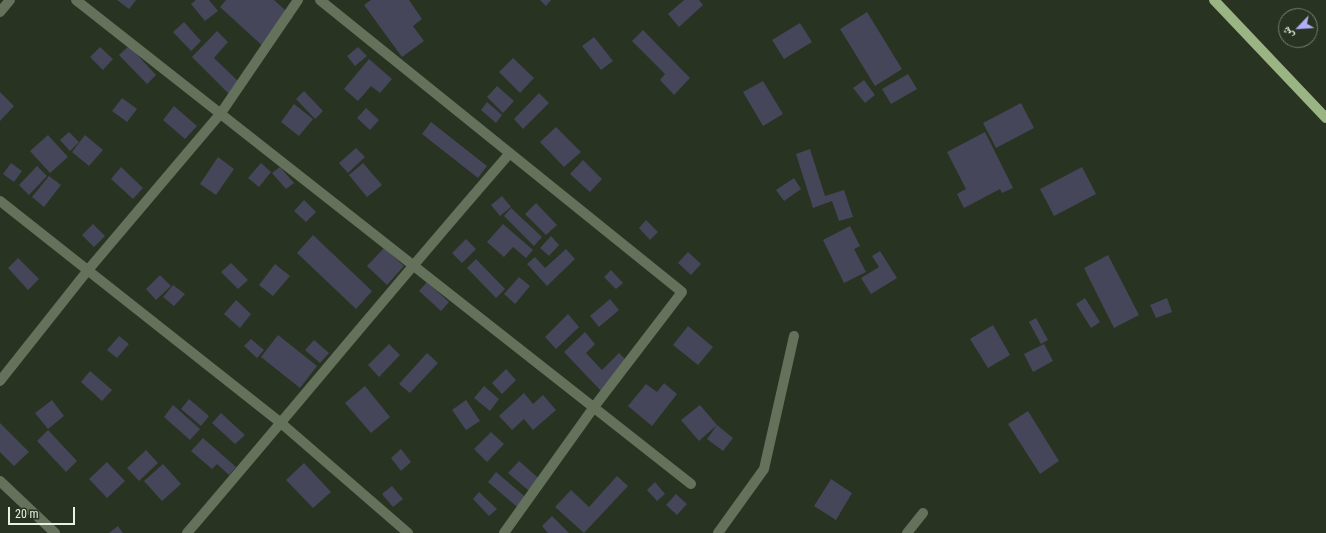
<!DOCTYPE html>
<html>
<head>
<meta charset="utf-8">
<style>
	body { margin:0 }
	#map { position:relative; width:1326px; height:533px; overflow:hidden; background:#293321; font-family:"Roboto Condensed","Noto Naskh Arabic",sans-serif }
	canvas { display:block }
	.north { position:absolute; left:1278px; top:8px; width:40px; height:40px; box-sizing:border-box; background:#293321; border:1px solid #767f6f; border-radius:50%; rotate:245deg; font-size:11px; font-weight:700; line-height:16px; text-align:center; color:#e9f0e4 }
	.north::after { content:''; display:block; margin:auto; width:14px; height:18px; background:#afaefa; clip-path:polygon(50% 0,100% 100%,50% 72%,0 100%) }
	.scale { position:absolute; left:8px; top:507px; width:67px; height:18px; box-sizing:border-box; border:2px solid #e9f0e4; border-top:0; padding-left:5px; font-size:12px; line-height:14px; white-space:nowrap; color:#e9f0e4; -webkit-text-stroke:3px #293321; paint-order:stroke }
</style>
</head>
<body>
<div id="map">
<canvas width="1326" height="533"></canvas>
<div class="north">ش</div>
<div class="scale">20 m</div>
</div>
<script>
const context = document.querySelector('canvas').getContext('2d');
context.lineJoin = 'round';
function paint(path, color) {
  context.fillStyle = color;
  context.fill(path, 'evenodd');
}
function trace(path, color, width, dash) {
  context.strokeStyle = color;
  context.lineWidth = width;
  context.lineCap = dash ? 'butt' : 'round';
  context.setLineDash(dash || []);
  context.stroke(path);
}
const building = new Path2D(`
	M117,0H136L129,9Z
	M196,0H209L218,11L205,21L191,4Z
	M226,0H274L293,17L267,50L220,7Z
	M371,0H409L422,19L413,26L424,41L402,57L364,5Z
	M540,0H551L546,6Z
	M684,0H699L703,5L679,27L668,14Z
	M867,12L902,69L875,86L840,29Z
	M184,22L201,41L191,51L173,32Z
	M800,23L812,42L784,59L772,40Z
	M643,30L690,78L674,95L660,80L665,74L632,41Z
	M217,31L228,42L214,58L240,83L229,94L192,57Z
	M594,37L613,61L601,70L582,46Z
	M129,46L156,75L147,84L119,55Z
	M100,47L113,59L103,70L90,57Z
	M358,47L367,56L355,66L347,56Z
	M513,58L534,78L520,93L499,72Z
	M369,59L392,79L380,93L371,86L358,101L344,89Z
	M908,74L917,89L891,104L882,89Z
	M864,80L875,95L865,103L853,88Z
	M763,81L783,114L763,126L743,92Z
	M497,86L514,101L503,113L487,97Z
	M304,91L323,111L315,119L296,99Z
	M0,92L14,106L0,121Z
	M539,93L549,103L523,129L514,119Z
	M122,98L137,109L127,122L112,111Z
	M487,102L502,115L496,123L481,110Z
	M1021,103L1034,128L996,148L983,123Z
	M294,104L313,119L299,136L281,122Z
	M174,106L197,126L185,139L163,120Z
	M366,108L379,120L370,130L357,118Z
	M431,122L487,166L478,178L422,134Z
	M556,127L581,152L564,167L540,142Z
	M69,132L79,142L70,151L60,140Z
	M985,132L1013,188L1002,193L1000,189L964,208L957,194L966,189L947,152Z
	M48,135L68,157L50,173L30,151Z
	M85,135L103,150L89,166L72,152Z
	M356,148L365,157L348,173L339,163Z
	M810,149L825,196L844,190L853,217L839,221L832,201L813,208L796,154Z
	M218,157L234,169L216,195L200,184Z
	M583,160L602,179L590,192L570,174Z
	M11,163L22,171L14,182L3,174Z
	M261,163L271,172L259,187L248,178Z
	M363,163L382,185L367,197L349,175Z
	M37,166L47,176L29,195L19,185Z
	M121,167L143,188L133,199L111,179Z
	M280,167L294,183L286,189L272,173Z
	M1082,167L1096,194L1054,216L1040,189Z
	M49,176L61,185L44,207L32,197Z
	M794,178L801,189L784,201L776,190Z
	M502,196L511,207L500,216L491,205Z
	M304,200L316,212L306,222L294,211Z
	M536,203L557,225L546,235L525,214Z
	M511,208L542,237L534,246L504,216Z
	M646,220L658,232L650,240L639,228Z
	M93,224L105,236L94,247L82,235Z
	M503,224L533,250L526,258L513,247L504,257L487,242Z
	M850,226L860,246L854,249L866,272L844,283L823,240Z
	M313,235L372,291L356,309L297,253Z
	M551,236L559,245L549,256L540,248Z
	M466,239L476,249L462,263L452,253Z
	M384,248L404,266L387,285L367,266Z
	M566,249L575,259L547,286L527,264L535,257L545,268Z
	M880,251L897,278L871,294L861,278L879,267L872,256Z
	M688,252L701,264L691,275L678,263Z
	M1108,255L1139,315L1114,328L1084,268Z
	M18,258L39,279L28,290L8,268Z
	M476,259L505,289L496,298L467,268Z
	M231,263L248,280L238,289L221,272Z
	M275,264L290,276L273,296L259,285Z
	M611,270L623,283L616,289L604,277Z
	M160,275L171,286L156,300L146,289Z
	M519,277L530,286L515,304L504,294Z
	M427,282L449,302L441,311L419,291Z
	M173,285L185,294L174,306L163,297Z
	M1085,298L1100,322L1091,328L1076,304Z
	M1167,298L1172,312L1156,318L1150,305Z
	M610,299L619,310L599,327L590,316Z
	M236,300L251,314L240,328L224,314Z
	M568,314L579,327L556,349L545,337Z
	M1036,318L1048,340L1041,344L1029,322Z
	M993,325L1010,355L988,368L970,339Z
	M688,326L713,347L698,365L673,345Z
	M585,332L595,344L586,353L602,370L619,353L630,364L602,392L564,352Z
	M278,335L317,366L300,388L261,357Z
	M119,336L129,344L117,358L107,350Z
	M251,339L264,350L257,358L244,346Z
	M314,340L329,353L320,363L305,350Z
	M389,344L400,355L379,377L368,365Z
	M1044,344L1053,361L1033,372L1024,354Z
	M427,353L438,363L410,393L399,384Z
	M506,369L516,380L502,394L492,383Z
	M90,371L112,390L102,401L81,382Z
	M664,383L677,394L652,426L628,406L646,384L657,392Z
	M365,386L390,417L371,433L345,403Z
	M484,386L499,399L490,411L474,398Z
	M524,393L533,404L543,395L556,410L533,430L524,419L512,430L499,416Z
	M189,399L209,416L201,426L181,409Z
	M52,400L64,416L48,429L35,413Z
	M466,400L480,421L466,430L452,410Z
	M173,405L200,429L190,440L164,417Z
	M700,405L717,425L699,441L681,420Z
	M1028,411L1059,461L1040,474L1008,424Z
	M221,413L245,435L235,444L212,423Z
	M0,423L29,452L14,466L0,452Z
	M717,425L733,438L723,451L707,439Z
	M48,430L77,461L66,472L37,441Z
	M491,432L504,444L487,462L474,449Z
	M203,438L236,467L229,475L217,464L212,469L191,451Z
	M401,449L411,462L401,471L391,458Z
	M146,450L158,463L139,481L127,468Z
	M519,461L544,483L534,495L508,473Z
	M107,462L125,481L107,498L89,479Z
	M304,463L331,492L313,508L286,480Z
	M163,464L181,484L162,501L144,481Z
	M496,472L530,501L522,511L488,482Z
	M617,476L628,486L584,533L555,507L571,490L589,507Z
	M831,479L852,493L836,520L814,506Z
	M655,482L665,494L657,501L647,490Z
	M392,486L403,499L393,507L382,494Z
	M479,492L497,509L489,516L473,499Z
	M676,494L687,504L677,515L666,505Z
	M552,516L569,533H548L542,526Z
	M118,526L123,533H109Z`);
const minor = new Path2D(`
	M76,0L691,484
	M320,0L682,292L594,407L504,533
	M0,12L10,0
	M0,201L281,423L408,533
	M0,381L88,270L221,113L298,0
	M0,481L55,533
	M187,533C295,407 401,278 510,153
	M718,533L764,469L794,336
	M907,533L923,513`);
const major = new Path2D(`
	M1214,0L1326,118`);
paint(building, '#45465a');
trace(minor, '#65725b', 10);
trace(major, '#9ab484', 10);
</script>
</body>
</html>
